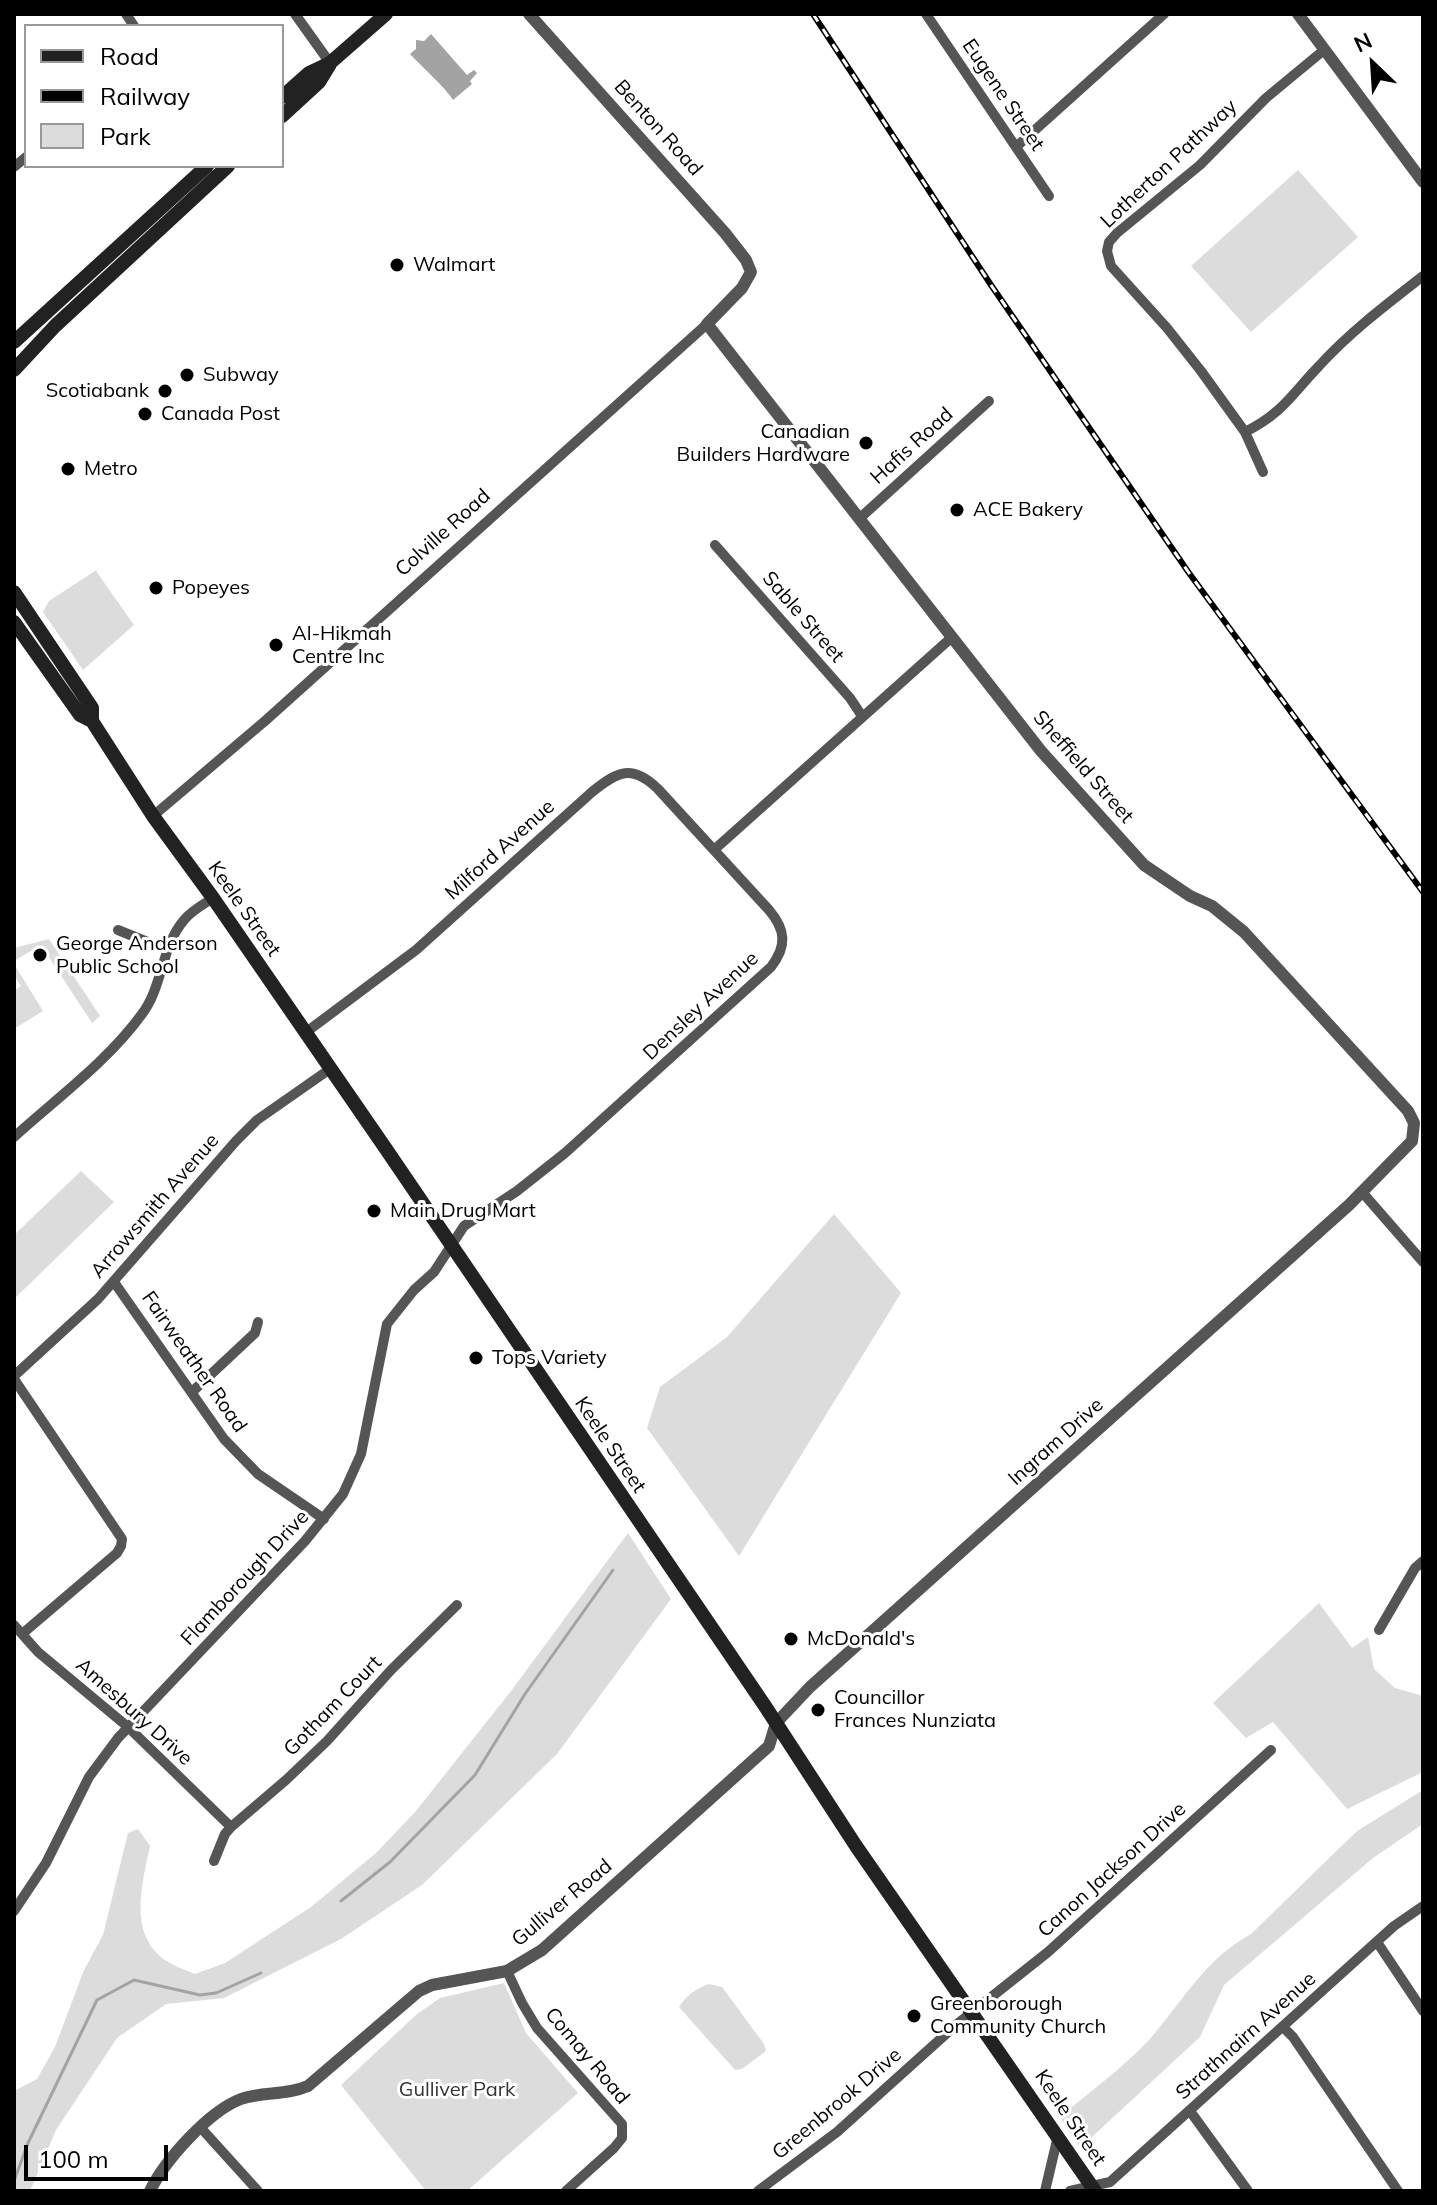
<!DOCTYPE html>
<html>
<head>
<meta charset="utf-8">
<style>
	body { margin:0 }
	#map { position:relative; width:1437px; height:2205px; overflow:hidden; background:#fff; font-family:Mulish,sans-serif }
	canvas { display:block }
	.frame { position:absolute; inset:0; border:16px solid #000; pointer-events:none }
	.legend { position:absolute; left:24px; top:24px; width:260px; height:144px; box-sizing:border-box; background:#fff; border:2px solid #999; margin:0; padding:10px 14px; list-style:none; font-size:24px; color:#000 }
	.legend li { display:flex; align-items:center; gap:16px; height:40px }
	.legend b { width:40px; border:2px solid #999 }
	.north { position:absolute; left:1333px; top:24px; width:80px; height:80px; -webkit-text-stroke:6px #fff; paint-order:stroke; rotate:335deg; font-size:22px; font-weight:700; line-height:32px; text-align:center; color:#000 }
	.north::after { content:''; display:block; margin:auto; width:28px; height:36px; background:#000; clip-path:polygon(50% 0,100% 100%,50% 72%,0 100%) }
	.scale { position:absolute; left:24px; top:2145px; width:144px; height:36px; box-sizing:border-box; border:4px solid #000; border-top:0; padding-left:10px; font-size:24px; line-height:28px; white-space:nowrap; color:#000; -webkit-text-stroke:6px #fff; paint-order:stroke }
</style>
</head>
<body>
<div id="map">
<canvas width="1437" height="2205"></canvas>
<div class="frame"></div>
<ul class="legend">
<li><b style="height:10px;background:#222"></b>Road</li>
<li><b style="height:10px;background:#000"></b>Railway</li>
<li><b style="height:22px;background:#dcdcdc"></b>Park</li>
</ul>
<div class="north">N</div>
<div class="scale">100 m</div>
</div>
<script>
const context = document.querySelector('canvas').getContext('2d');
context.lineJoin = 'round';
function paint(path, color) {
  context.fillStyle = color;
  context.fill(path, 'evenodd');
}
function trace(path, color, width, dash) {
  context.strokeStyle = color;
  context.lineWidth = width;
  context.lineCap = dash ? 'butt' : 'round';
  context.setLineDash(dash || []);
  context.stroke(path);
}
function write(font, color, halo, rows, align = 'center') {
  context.font = font + ' Mulish,sans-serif';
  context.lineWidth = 6;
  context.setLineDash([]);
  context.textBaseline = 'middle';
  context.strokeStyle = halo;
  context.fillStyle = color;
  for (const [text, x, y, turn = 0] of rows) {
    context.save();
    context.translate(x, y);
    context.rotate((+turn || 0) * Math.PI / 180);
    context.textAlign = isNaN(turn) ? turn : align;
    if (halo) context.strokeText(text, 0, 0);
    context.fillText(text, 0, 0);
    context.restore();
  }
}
const green = new Path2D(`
	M1298,170L1358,237L1251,332L1191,266Z
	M101,567L96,571L134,625L83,670L43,612L49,601Z
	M49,939L100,1016L92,1023L41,945L14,961V948Z
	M14,964L43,1011L14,1029V991L21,986L14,975Z
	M81,1171L114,1202L14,1299V1235Z
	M834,1214L901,1293L739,1556L647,1428L660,1387L727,1337Z
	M628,1533L671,1599L557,1754L422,1885L341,1939L224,1998L166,2004L117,2038L56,2130L30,2191H14V2091L37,2079L55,2047L84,1970L103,1935L128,1833L138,1829L150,1846C142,1884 128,1934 165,1960C174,1966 185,1970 195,1974L225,1963L311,1907L376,1853L416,1811L511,1691Z
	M1319,1603L1352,1648L1368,1637L1374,1669L1395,1688L1423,1696V1772L1347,1809L1273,1722L1246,1738L1213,1703Z
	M1423,1790V1824L1373,1858L1224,1985L1200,2037L1080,2148L1060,2117C1088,2093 1124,2067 1149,2040C1182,2002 1206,1958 1251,1934L1357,1831Z
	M504,1983L526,2033L578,2093L467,2191H426L341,2085L417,2014L440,1998Z
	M709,1984L722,1987L764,2044L766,2051L742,2069L735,2070L679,2007C686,1996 696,1988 709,1984Z`);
const water = new Path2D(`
	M431,34L467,75L474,70L477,73L470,81L472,84L453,100C446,88 422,67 410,54L416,49V40L424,41Z`);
const stream = new Path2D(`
	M341,1901L390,1862L475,1775L525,1694L613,1570
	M14,2181L28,2143L97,2000L134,1980L200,1995L216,1993L261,1973`);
const minor = new Path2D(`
	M126,14L134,26
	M295,14L330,63
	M926,14L1049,196
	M1016,147L1164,14
	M14,167L26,157
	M1245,432C1282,414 1292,394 1319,366C1350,332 1387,304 1423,276
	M1263,472L1245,432L1201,371L1167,328L1111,266L1107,251L1109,242L1117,233L1200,165L1266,98L1324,50
	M860,518L989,401
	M715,545L850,698L862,716
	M153,816L265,721L707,324
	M715,849L951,638
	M118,930L167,950
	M14,1137C57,1098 108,1061 142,1014C163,986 161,947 184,920C191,911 204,904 213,898
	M1362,1192L1423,1262
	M114,1282L224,1439L258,1474L324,1519
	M14,1376L98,1299L236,1141L257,1120L330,1069
	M14,1379L122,1539L121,1546L117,1553L22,1634
	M192,1392L255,1333L258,1322
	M14,1625L38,1652L128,1727L231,1827
	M1379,1630L1415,1568L1423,1561
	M214,1861L225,1834L231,1827L286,1780L327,1741L391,1670L457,1605
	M14,1911L46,1863L89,1777L118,1738L305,1541L343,1494L361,1454L387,1324L414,1290L434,1272L464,1226L517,1191L565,1153L771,967C787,946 786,930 769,910L658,789C632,764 618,771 592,792L416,950L305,1033
	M1377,1942L1423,2011
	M507,1971L522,2003L537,2028L622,2124V2138L614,2148L566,2191
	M1283,2027L1293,2037L1398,2191
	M1190,2111L1248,2191
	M201,2128L258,2191
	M758,2191L837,2132L956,2025L1048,1952L1271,1750
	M1045,2191L1058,2136
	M1070,2191L1110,2182L1394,1926L1423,1906`);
const tertiary = new Path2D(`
	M1298,14L1423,182
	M150,2191C165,2160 209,2111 241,2099C263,2091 285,2096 308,2086L419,1991L432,1985L507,1971L542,1950L769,1746L776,1723L810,1687L1349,1205L1412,1141L1414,1123L1408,1111L1244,932L1212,906L1190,896L1144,865L1041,751L707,324L742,288L751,272L746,260L725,233L529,14`);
const secondary = new Path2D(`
	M282,97L309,73L330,63L386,14
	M282,116L319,82L330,64
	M14,342L207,166
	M14,370L55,326L228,166
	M14,592L92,708V721
	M14,622L80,715L92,721L153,816L213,898L386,1149L765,1706L856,1846L1095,2191`);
const rail = new Path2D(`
	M813,14L991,285L1189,573L1423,892`);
const markers = [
	[397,265,8,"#000"],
	[187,375,8,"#000"],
	[165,391,8,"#000"],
	[145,414,8,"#000"],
	[866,443,8,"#000"],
	[68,469,8,"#000"],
	[957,510,8,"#000"],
	[156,588,8,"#000"],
	[276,645,8,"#000"],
	[40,955,8,"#000"],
	[374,1211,8,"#000"],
	[476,1358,8,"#000"],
	[791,1639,8,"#000"],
	[818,1710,8,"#000"],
	[914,2016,8,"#000"]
];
const streetNames = [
	["Eugene Street",1003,95,56],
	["Benton Road",658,128,48],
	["Lotherton Pathway",1169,164,-43],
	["Hafis Road",912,446,-42],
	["Colville Road",443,533,-42],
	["Sable Street",803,617,49],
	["Sheffield Street",1083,767,49],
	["Milford Avenue",500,850,-42],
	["Keele Street",244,909,55],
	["Densley Avenue",701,1006,-43],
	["Arrowsmith Avenue",155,1206,-49],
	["Fairweather Road",194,1362,55],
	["Ingram Drive",1056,1442,-42],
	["Keele Street",610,1445,56],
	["Flamborough Drive",245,1578,-47],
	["Gotham Court",333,1706,-46],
	["Amesbury Drive",134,1712,42],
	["Canon Jackson Drive",1112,1870,-42],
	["Gulliver Road",562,1903,-40],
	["Strathnairn Avenue",1246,2036,-42],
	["Comay Road",587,2056,50],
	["Greenbrook Drive",837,2104,-40],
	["Keele Street",1070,2118,56]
];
const poiNames = [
	["Walmart",413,265],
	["Subway",203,375],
	["Scotiabank",149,391,"right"],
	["Canada Post",161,414],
	["Canadian",850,432,"right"],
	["Builders Hardware",850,455,"right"],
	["Metro",84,469],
	["ACE Bakery",973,510],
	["Popeyes",172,588],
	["Al-Hikmah",292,634],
	["Centre Inc",292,657],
	["George Anderson",56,944],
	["Public School",56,967],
	["Main Drug Mart",390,1211],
	["Tops Variety",492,1358],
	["McDonald's",807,1639],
	["Councillor",834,1698],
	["Frances Nunziata",834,1721],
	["Greenborough",930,2004],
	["Community Church",930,2027]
];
const parkNames = [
	["Gulliver Park",457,2090]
];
paint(green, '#dcdcdc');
paint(water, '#a3a3a3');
trace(stream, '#a3a3a3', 3);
trace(minor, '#555', 10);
trace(tertiary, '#555', 12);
trace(secondary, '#222', 14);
trace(rail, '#000', 6);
trace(rail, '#fff', 3, [9]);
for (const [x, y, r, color] of markers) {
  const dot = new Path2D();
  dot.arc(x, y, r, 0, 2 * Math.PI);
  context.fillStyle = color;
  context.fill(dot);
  trace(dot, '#fff', 3);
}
write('20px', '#000', '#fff', streetNames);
write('20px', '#000', '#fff', poiNames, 'left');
write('20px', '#333', '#fff', parkNames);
</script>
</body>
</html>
